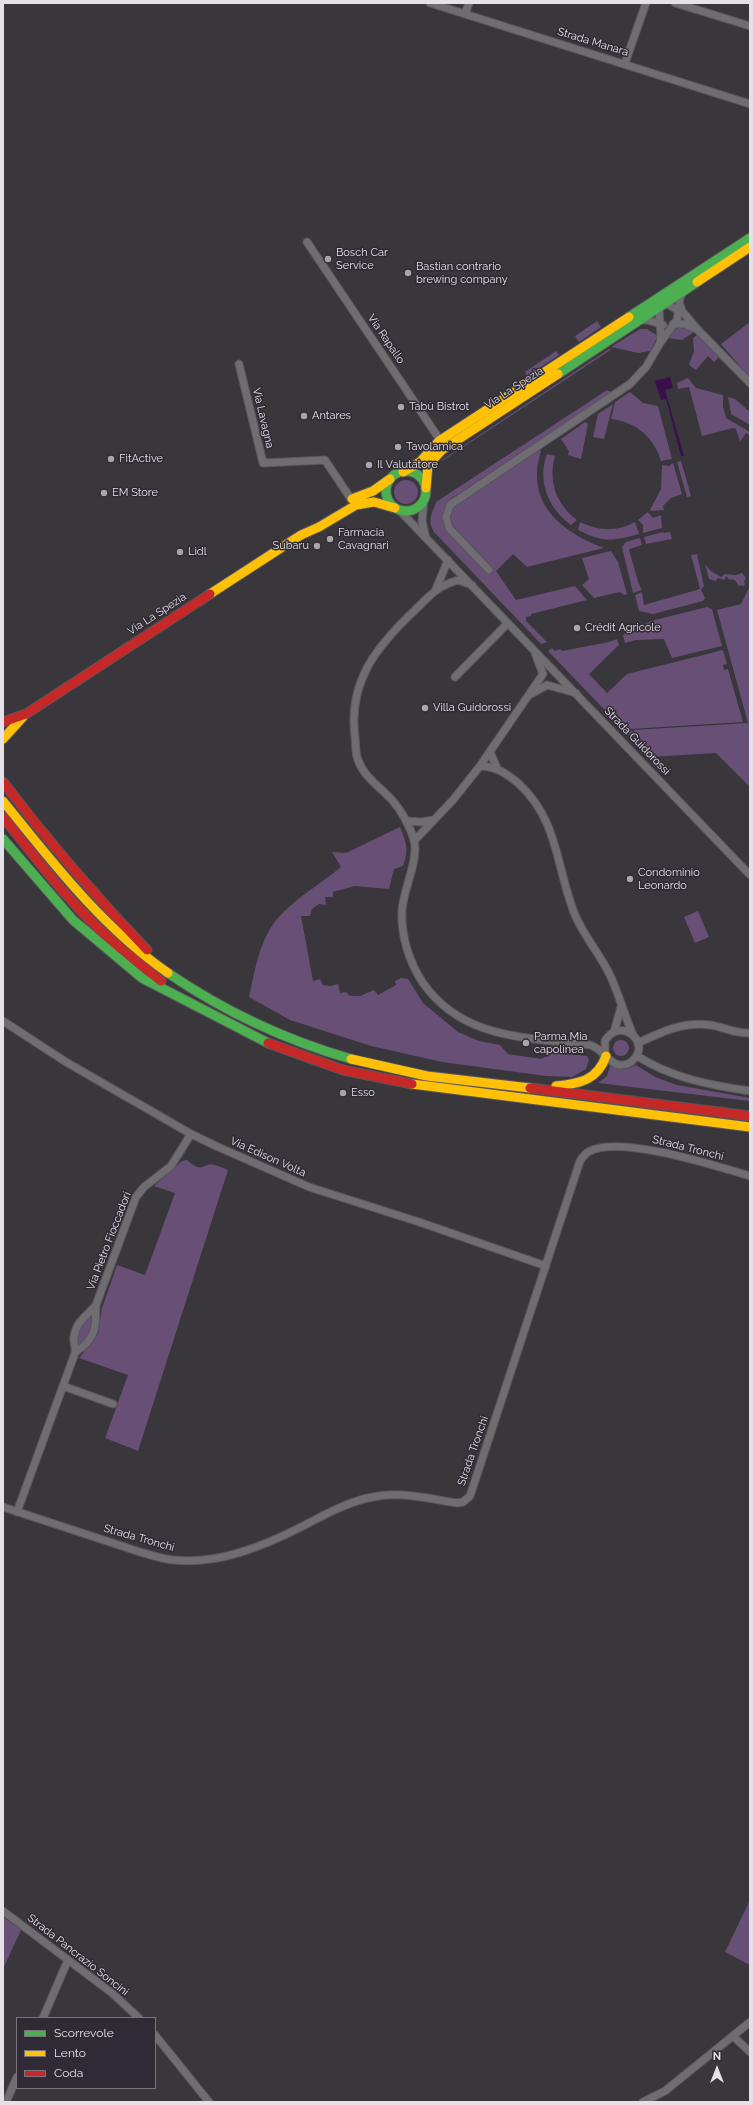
<!DOCTYPE html>
<html>
<head>
<meta charset="utf-8">
<style>
	body { margin:0 }
	#map { position:relative; width:753px; height:2105px; overflow:hidden; background:#39363c; font-family:Raleway,sans-serif }
	canvas { display:block }
	.frame { position:absolute; inset:0; border:4px solid #e5e1e8; pointer-events:none }
	.legend { position:absolute; left:16px; top:2017px; width:140px; height:72px; box-sizing:border-box; background:#302a34; border:1px solid #78737c; margin:0; padding:5px 7px; list-style:none; font-size:12px; color:#e5e1e8 }
	.legend li { display:flex; align-items:center; gap:8px; height:20px }
	.legend b { width:20px; border:1px solid #78737c }
	.north { position:absolute; left:697px; top:2049px; width:40px; height:40px; -webkit-text-stroke:3px #302a34; paint-order:stroke; rotate:0deg; font-size:11px; font-weight:700; line-height:16px; text-align:center; color:#e5e1e8 }
	.north::after { content:''; display:block; margin:auto; width:14px; height:18px; background:#e5e1e8; clip-path:polygon(50% 0,100% 100%,50% 72%,0 100%) }
</style>
</head>
<body>
<div id="map">
<canvas width="753" height="2105"></canvas>
<div class="frame"></div>
<ul class="legend">
<li><b style="height:5px;background:#4caf50"></b>Scorrevole</li>
<li><b style="height:5px;background:#ffc107"></b>Lento</li>
<li><b style="height:5px;background:#c62828"></b>Coda</li>
</ul>
<div class="north">N</div>
</div>
<script>
const context = document.querySelector('canvas').getContext('2d');
context.lineJoin = 'round';
function paint(path, color) {
  context.fillStyle = color;
  context.fill(path, 'evenodd');
}
function trace(path, color, width, dash) {
  context.strokeStyle = color;
  context.lineWidth = width;
  context.lineCap = dash ? 'butt' : 'round';
  context.setLineDash(dash || []);
  context.stroke(path);
}
function write(font, color, halo, rows, align = 'center') {
  context.font = font + ' Raleway,sans-serif';
  context.lineWidth = 3;
  context.setLineDash([]);
  context.textBaseline = 'middle';
  context.strokeStyle = halo;
  context.fillStyle = color;
  for (const [text, x, y, turn = 0] of rows) {
    context.save();
    context.translate(x, y);
    context.rotate((+turn || 0) * Math.PI / 180);
    context.textAlign = isNaN(turn) ? turn : align;
    if (halo) context.strokeText(text, 0, 0);
    context.fillText(text, 0, 0);
    context.restore();
  }
}
const green = new Path2D(`
	M597,321L601,327L579,342L575,336Z
	M750,322V378L721,344Z
	M680,327H687L694,332L682,340L667,338L673,331Z
	M640,329H647L658,336L650,351L638,353L611,347Z
	M697,335L719,357L714,362L708,356L696,370L689,365L694,351L693,338Z
	M609,349H612L442,461V460Z
	M556,351L559,355L527,376L525,372Z
	M688,378L696,388L723,395V407L726,418L750,432V435L746,433L740,442L736,429L733,428L702,436L689,387L678,389L677,383Z
	M607,390L612,393L452,498C442,506 441,519 447,531L487,573L492,567L452,525C449,518 450,512 454,505L538,450H541C540,457 537,464 537,472C535,513 570,535 604,548L527,567L513,554L496,571L516,600L575,586L587,600L531,614V616L526,617V621L547,642L541,644L434,532C427,520 432,514 436,502Z
	M630,392L643,403L658,406L672,459L661,461C654,437 636,422 611,419L615,402Z
	M728,397L735,399L750,412V425L731,414Z
	M613,404L604,439L593,437L598,414Z
	M585,422L588,424L581,459L568,455L569,451L561,439Z
	M547,454L555,456C548,481 556,504 577,520L571,525C548,508 537,481 547,454Z
	M681,461L691,496L687,497L677,462Z
	M673,463L682,494L671,498L663,506L664,510L652,511L650,510L661,489L662,465L669,466Z
	M394 492a12 12 0 1 1 24 0a12 12 0 1 1-24 0Z
	M648,512L653,518L661,515L662,528L643,533V525L638,520Z
	M580,522C598,531 617,532 635,522L639,534C613,541 603,543 578,530Z
	M663,532L664,533L670,532L672,539L646,544L644,537Z
	M640,538L642,545L629,549L638,582L642,590L633,593L622,547L626,542Z
	M611,551L618,562L627,594L624,595L620,592L594,598L582,585L589,579L582,558Z
	M697,554L704,586L701,590L705,598L703,601L653,614L639,611L635,595L642,592L644,605L700,589L691,555Z
	M705,564L711,571L721,577L725,574L736,575L742,573L746,578L744,581L745,584L744,586L738,585L735,580L728,579L727,576L724,580L718,578L716,581L709,579Z
	M750,586V787L716,753L650,757L548,651L552,648L555,651L560,649L562,651L609,642L617,639L619,645L589,674L607,693L627,674L723,650L727,664L723,665L724,670L728,669L743,722L630,729L645,744L633,730L748,723L717,610L741,604Z
	M707,607L712,609L722,646L672,658L664,639L636,640L625,643L623,635L639,626L655,620Z
	M400,827C407,844 409,849 403,866L394,869L389,889L355,886L333,892V897H325L326,905L319,904L312,909L310,916H301L313,981L320,979L323,985L330,986L338,984L340,993L346,992L350,996H360L374,990L378,995L396,985L395,981L401,978L408,979L423,1003L458,1032L479,1041L500,1045L508,1054L541,1059L554,1053L587,1056L589,1060L586,1069L572,1077L546,1076L442,1062L371,1046L290,1020L249,997C255,971 259,941 277,919C295,898 321,884 341,867L332,852L346,853Z
	M698,911L709,937L695,943L684,917Z
	M613 1048a8 8 0 1 1 16 0a8 8 0 1 1-16 0Z
	M636,1065L655,1077L677,1085L750,1098V1101L598,1083L607,1076L610,1066C619,1070 627,1070 636,1065Z
	M187,1160C204,1175 201,1162 215,1165C219,1166 223,1168 228,1170L138,1451L105,1438L128,1375L79,1358L98,1334L102,1308L117,1265L145,1275L175,1193L154,1186L182,1161Z
	M90,1315L94,1316L90,1334L80,1345L78,1344C73,1331 82,1324 90,1315Z
	M750,1900V1965L725,1952Z
	M3,1917L21,1930L3,1969Z`);
const water = new Path2D(`
	M670,377L673,388L665,390L684,456H681L666,399L661,400L655,381Z`);
const street = new Path2D(`
	M430,3L750,104
	M675,3L750,26
	M465,14L469,3
	M625,63L646,3
	M307,242L442,443
	M662,304L669,305L683,313
	M680,305L682,311L698,330L750,383
	M641,320H648L663,325
	M673,324H685L696,329
	M660,343C663,330 657,317 660,304
	M239,364L263,463L325,460L351,499
	M424,500L422,521L426,538
	M399,510L750,875
	M489,570L449,528L446,517L450,505L630,384L646,367L660,343L677,320L680,298L683,292
	M472,585L458,580C435,587 430,596 414,611C376,647 348,682 355,737C356,744 355,753 358,760C364,777 380,787 392,800C401,810 410,826 414,840C419,861 403,889 402,911C401,936 409,962 423,983C463,1040 527,1037 590,1045C603,1049 608,1063 619,1065C624,1065 630,1064 633,1060C652,1043 620,1015 605,1041V1054
	M436,589L448,560
	M455,677L508,623
	M531,694L547,685L576,693
	M490,752L497,768
	M480,766C497,767 506,773 518,783C559,820 556,868 575,915C584,936 599,953 609,973C619,994 624,1014 633,1035
	M406,821L422,822L433,820
	M414,841L453,800L480,766L543,674L535,653
	M3,1021L66,1062L191,1134L216,1146L309,1187L419,1222L546,1266
	M614,1032L621,1007
	M638,1043C661,1032 684,1021 710,1025C724,1027 736,1034 750,1033
	M637,1056C672,1078 709,1085 750,1091
	M75,1353C78,1349 84,1347 87,1342C98,1330 95,1319 96,1305L136,1197L144,1187L171,1166L191,1134
	M63,1386L113,1404
	M3,1507L140,1552C151,1555 162,1559 173,1560C218,1565 264,1546 303,1526C324,1515 349,1501 373,1497C400,1491 430,1499 457,1503L463,1502L470,1496L580,1161C582,1158 585,1154 588,1152C618,1134 716,1166 750,1176
	M17,1512L75,1353C76,1347 73,1342 74,1337C76,1321 87,1316 96,1305
	M3,1911L112,1993L139,2018
	M43,2018L68,1960
	M155,2035L209,2102
	M733,2036L750,2052
	M6,2102L17,2077
	M643,2102L665,2091L750,2022`);
const fast = new Path2D(`
	M629,317L750,238
	M558,374L697,282
	M386 491a20 20 0 1 1 40 0a20 20 0 1 1-40 0Z
	M3,839L73,920L142,978L268,1043
	M168,973C225,1012 285,1040 351,1059`);
const slow = new Path2D(`
	M697,282L750,247
	M403,472L420,462L439,441L629,317
	M426,488L428,465L442,450L558,374
	M352,499L373,491L390,479
	M210,594L301,535L319,527L356,505L374,502L395,508
	M3,739L23,717
	M3,801C53,863 102,927 168,973
	M351,1059L427,1076L530,1088
	M412,1084L750,1127
	M556,1086C579,1084 598,1080 606,1056`);
const jam = new Path2D(`
	M3,722L26,714L210,594
	M3,782C48,841 95,896 147,950
	M3,817C32,853 60,891 94,924C115,945 138,963 161,981
	M268,1043L343,1070L412,1084
	M530,1088L750,1116`);
const markers = [
	[328,259,4,"#a9a5ac"],
	[408,273,4,"#a9a5ac"],
	[401,407,4,"#a9a5ac"],
	[304,416,4,"#a9a5ac"],
	[398,447,4,"#a9a5ac"],
	[111,459,4,"#a9a5ac"],
	[369,465,4,"#a9a5ac"],
	[104,493,4,"#a9a5ac"],
	[330,539,4,"#a9a5ac"],
	[317,546,4,"#a9a5ac"],
	[180,552,4,"#a9a5ac"],
	[577,628,4,"#a9a5ac"],
	[425,708,4,"#a9a5ac"],
	[630,879,4,"#a9a5ac"],
	[526,1043,4,"#a9a5ac"],
	[343,1093,4,"#a9a5ac"]
];
const streetNames = [
	["Strada Manara",593,42,17],
	["Via Rapallo",386,339,56],
	["Via La Spezia",514,388,-33],
	["Via Lavagna",263,418,77],
	["Via La Spezia",157,614,-33],
	["Strada Guidorossi",637,741,46],
	["Strada Tronchi",688,1148,14],
	["Via Edison Volta",268,1157,24],
	["Via Pietro Fioccadori",109,1241,-69],
	["Strada Tronchi",473,1451,-71],
	["Strada Tronchi",139,1538,16],
	["Strada Pancrazio Soncini",78,1955,38]
];
const poiNames = [
	["Bosch Car",336,253],
	["Service",336,266],
	["Bastian contrario",416,267],
	["brewing company",416,280],
	["Tabù Bistrot",409,407],
	["Antares",312,416],
	["Tavolamica",406,447],
	["FitActive",119,459],
	["Il Valutatore",377,465],
	["EM Store",112,493],
	["Farmacia",338,533],
	["Cavagnari",338,546],
	["Subaru",309,546,"right"],
	["Lidl",188,552],
	["Crédit Agricole",585,628],
	["Villa Guidorossi",433,708],
	["Condominio",638,873],
	["Leonardo",638,886],
	["Parma Mia",534,1037],
	["capolinea",534,1050],
	["Esso",351,1093]
];
paint(green, '#674f76');
paint(water, '#3a0f4e');
trace(street, '#58555b', 9);
trace(fast, '#58555b', 11);
trace(slow, '#58555b', 11);
trace(jam, '#58555b', 11);
trace(street, '#6f6d72', 7);
trace(fast, '#4caf50', 9);
trace(slow, '#ffc107', 9);
trace(jam, '#c62828', 9);
for (const [x, y, r, color] of markers) {
  const dot = new Path2D();
  dot.arc(x, y, r, 0, 2 * Math.PI);
  context.fillStyle = color;
  context.fill(dot);
  trace(dot, '#302a34', 1.5);
}
write('11px', '#e5e1e8', '#302a34', streetNames);
write('11px', '#e5e1e8', '#302a34', poiNames, 'left');
</script>
</body>
</html>
